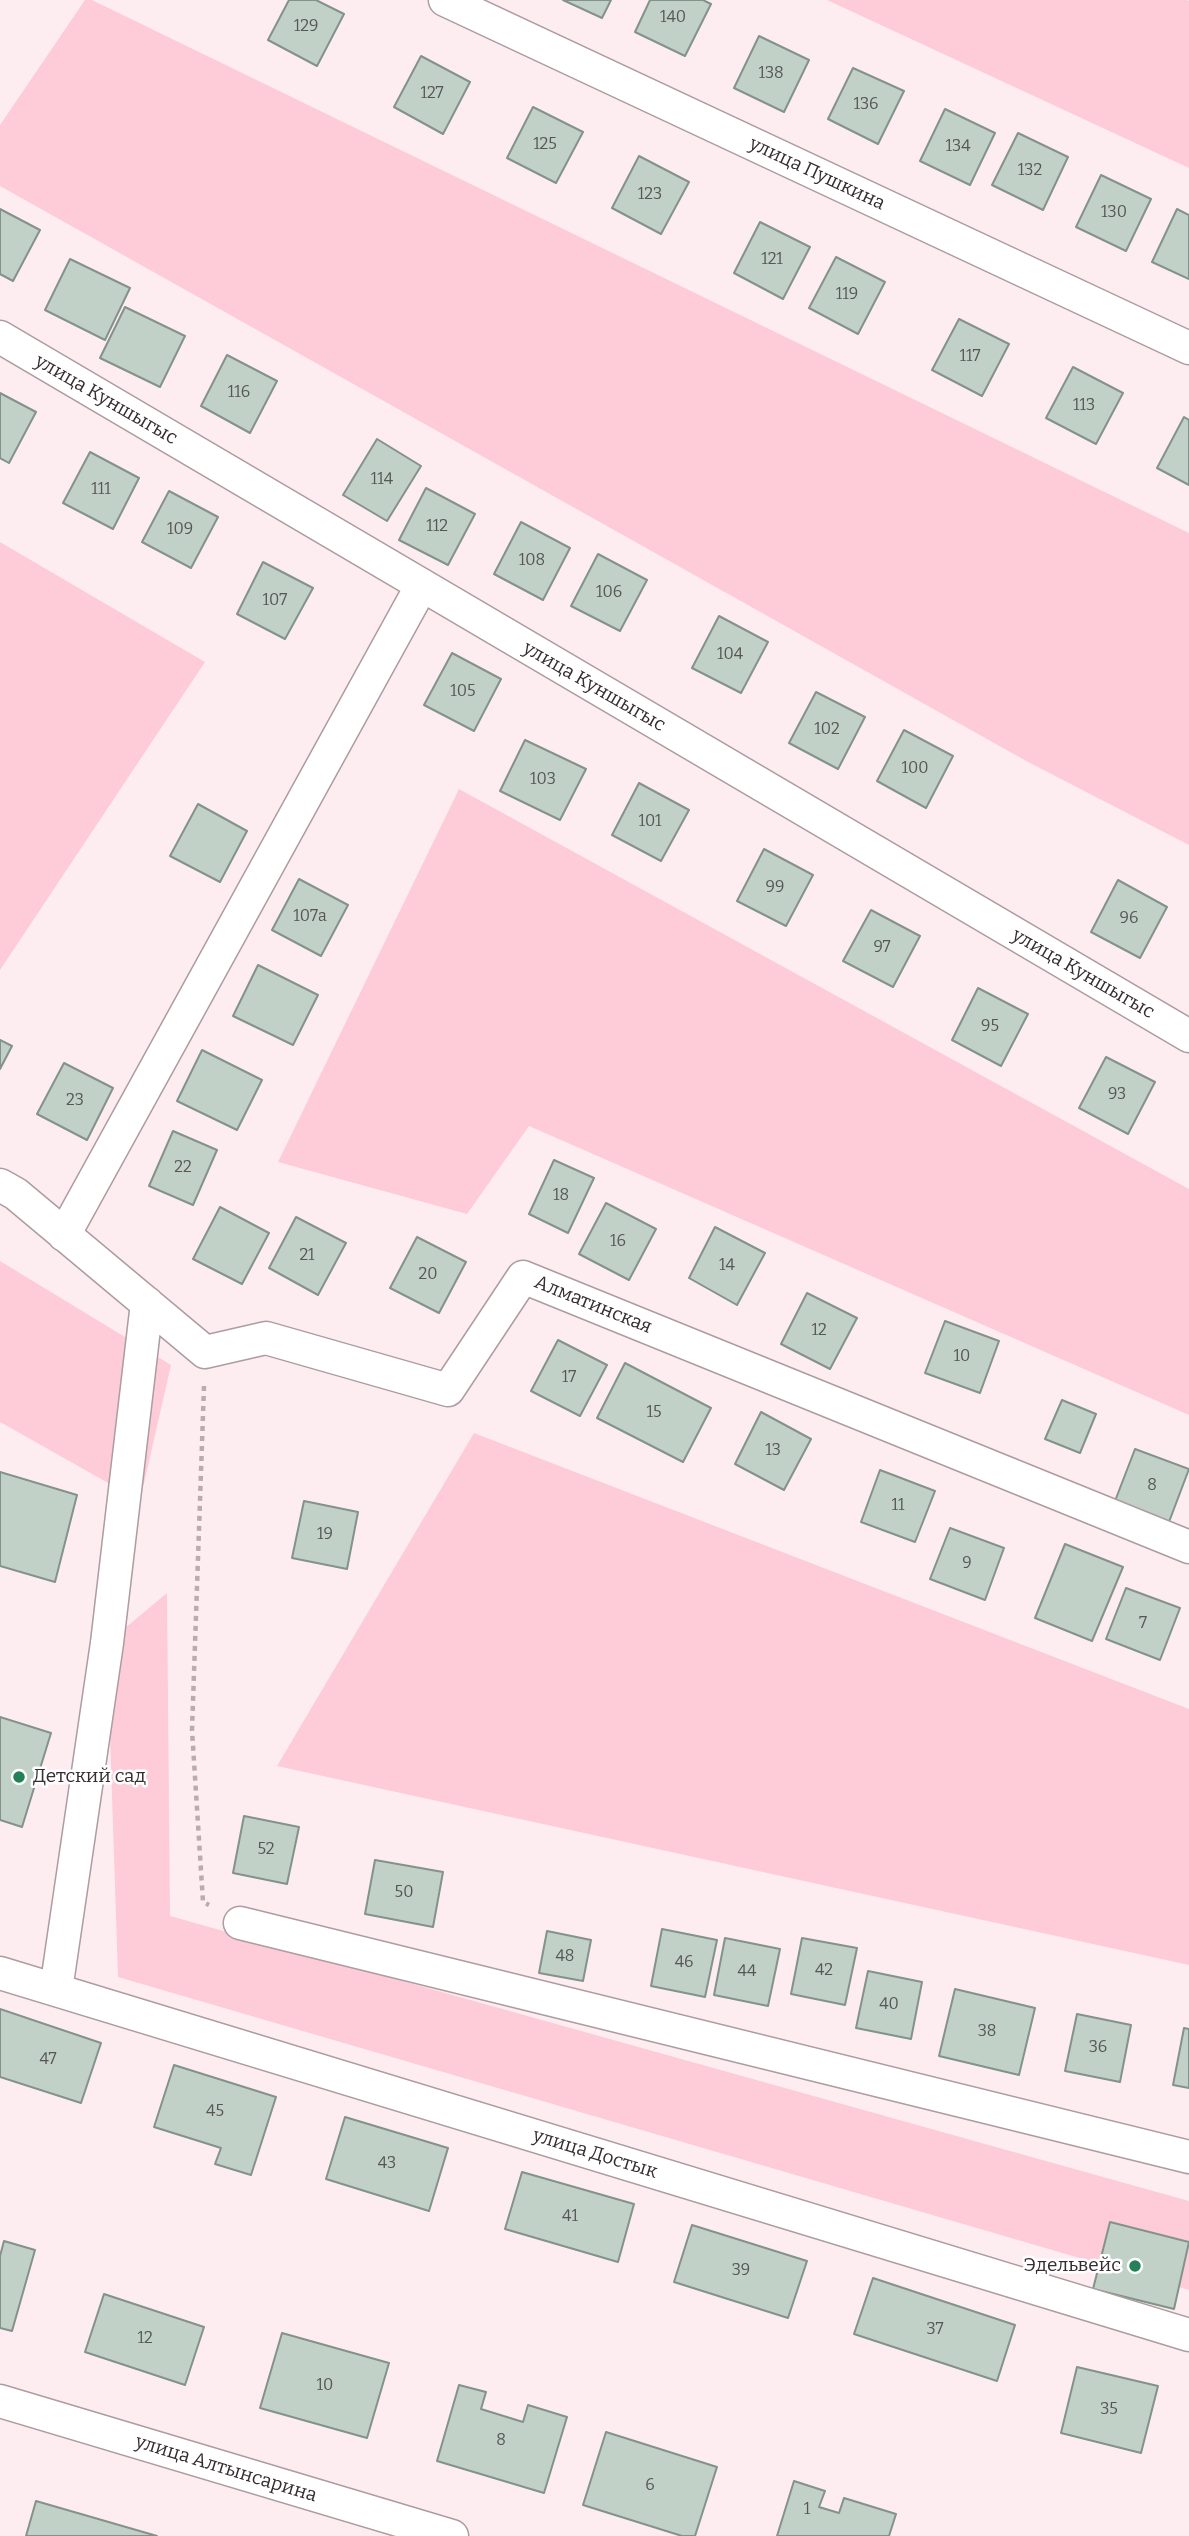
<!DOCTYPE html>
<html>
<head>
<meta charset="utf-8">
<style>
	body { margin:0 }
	canvas { display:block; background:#fdedf1 }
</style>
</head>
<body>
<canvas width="1189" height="2536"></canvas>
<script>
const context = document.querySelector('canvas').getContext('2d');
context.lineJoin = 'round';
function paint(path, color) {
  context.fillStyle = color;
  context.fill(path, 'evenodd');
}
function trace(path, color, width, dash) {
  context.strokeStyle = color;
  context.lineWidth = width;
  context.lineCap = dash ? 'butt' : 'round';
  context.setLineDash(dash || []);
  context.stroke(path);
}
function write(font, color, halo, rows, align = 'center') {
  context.font = font + ' Bitter,serif';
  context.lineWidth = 5;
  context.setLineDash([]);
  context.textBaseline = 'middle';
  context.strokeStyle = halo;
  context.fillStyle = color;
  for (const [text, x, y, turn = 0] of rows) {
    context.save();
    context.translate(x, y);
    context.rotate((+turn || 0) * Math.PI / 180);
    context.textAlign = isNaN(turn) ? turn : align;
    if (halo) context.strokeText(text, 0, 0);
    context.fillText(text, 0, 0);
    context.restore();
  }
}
const green = new Path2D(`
	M85,0H92L1189,533V845L1028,762L0,186V125Z
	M827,0H1187L1189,1V168Z
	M0,542L205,662L0,970Z
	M459,789L1189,1189V1415L529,1126L467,1214L278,1162Z
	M0,1261L171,1365L140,1501L0,1422Z
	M474,1433L1189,1709V1965L277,1766Z
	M167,1593L170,1916L1189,2201V2290L118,1977L107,1643Z`);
const building = new Path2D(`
	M289,0H316L344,14L317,66L268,40Z
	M563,0H611L602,18Z
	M650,0H703L711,4L685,56L635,32Z
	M759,36L809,60L784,112L734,88Z
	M421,56L470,82L443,134L394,107Z
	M853,68L904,91L878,144L828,119Z
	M533,107L583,132L556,183L507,158Z
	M945,109L995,133L970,185L920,161Z
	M1018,133L1068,157L1043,210L992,185Z
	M639,156L689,182L661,234L612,208Z
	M1101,175L1151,199L1126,251L1076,227Z
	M0,209L40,230L13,281L0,274Z
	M1177,209L1189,215V279L1152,262Z
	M760,222L810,247L783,299L734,273Z
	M836,257L885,282L858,334L809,308Z
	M70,259L130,288L105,340L45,310Z
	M125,307L185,336L160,387L100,358Z
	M959,319L1009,344L982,396L932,370Z
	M227,355L277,381L250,433L201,406Z
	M1073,367L1123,393L1096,444L1046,418Z
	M0,393L36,412L9,463L0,458Z
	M1184,417L1189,420V485L1157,468Z
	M377,439L421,466L387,521L343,495Z
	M90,452L139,478L113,529L63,503Z
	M426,488L475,514L448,565L399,540Z
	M169,491L218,517L191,568L142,542Z
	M521,522L570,548L543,600L494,574Z
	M598,554L647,580L620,631L571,606Z
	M263,562L313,588L285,639L237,614Z
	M719,616L768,642L741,693L692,668Z
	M452,653L501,679L474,731L424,705Z
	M816,692L865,717L838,769L789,743Z
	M904,730L953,756L926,808L877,781Z
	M525,740L586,769L560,820L500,791Z
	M639,783L689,810L661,861L612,835Z
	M198,804L247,831L220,882L170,856Z
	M764,849L813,875L786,926L737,901Z
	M299,879L348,905L321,956L272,930Z
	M1118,880L1167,907L1140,958L1091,932Z
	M871,910L920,936L893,987L843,961Z
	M258,965L318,995L293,1045L233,1016Z
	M978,988L1028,1014L1001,1066L952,1040Z
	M0,1040L12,1046L0,1069Z
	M202,1050L262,1080L237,1130L177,1101Z
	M1106,1057L1155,1082L1128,1134L1079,1108Z
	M64,1063L113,1088L87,1140L37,1114Z
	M173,1131L217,1150L193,1205L149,1186Z
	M554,1160L594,1178L568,1233L529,1214Z
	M606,1203L656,1229L629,1280L579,1254Z
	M220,1207L269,1233L242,1284L193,1259Z
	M296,1217L346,1243L318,1295L269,1268Z
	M715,1227L765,1253L737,1305L689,1278Z
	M417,1237L466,1262L439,1313L390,1288Z
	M807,1293L857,1318L830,1369L781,1344Z
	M945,1321L999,1341L980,1393L925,1373Z
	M558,1340L607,1365L580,1416L531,1391Z
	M625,1363L711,1408L683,1462L597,1418Z
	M1062,1400L1096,1414L1080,1453L1045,1439Z
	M761,1412L811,1439L784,1490L735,1464Z
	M1135,1449L1189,1469L1169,1522L1115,1501Z
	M880,1470L935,1491L915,1542L861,1522Z
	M0,1472L77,1495L55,1582L0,1566Z
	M304,1501L358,1512L347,1569L292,1558Z
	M950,1528L1004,1548L985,1600L930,1579Z
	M1065,1544L1123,1567L1092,1641L1035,1618Z
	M1126,1588L1180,1608L1160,1660L1106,1639Z
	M0,1717L51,1733L22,1827L0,1820Z
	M244,1816L299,1827L287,1884L233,1873Z
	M375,1860L443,1872L433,1927L365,1914Z
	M662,1929L717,1940L705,1997L651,1986Z
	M547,1931L591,1940L583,1981L539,1973Z
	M725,1938L780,1949L768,2006L714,1995Z
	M802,1938L857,1948L845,2005L791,1994Z
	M868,1971L922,1982L911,2039L856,2028Z
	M955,1989L1035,2008L1019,2075L939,2056Z
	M0,2009L101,2043L81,2103L0,2077Z
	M1077,2014L1131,2025L1120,2082L1065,2071Z
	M1184,2028L1189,2029V2088L1173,2085Z
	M174,2065L276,2097L251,2175L215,2164L221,2148L154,2127Z
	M345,2117L448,2148L429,2211L326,2179Z
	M522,2172L634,2204L618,2262L505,2229Z
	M1110,2222L1189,2242L1174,2309L1093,2289Z
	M692,2225L807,2261L788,2318L674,2282Z
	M4,2241L35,2250L12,2331L0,2328V2256Z
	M873,2278L1015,2325L997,2381L854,2334Z
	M104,2294L204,2327L185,2385L85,2352Z
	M282,2333L389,2363L367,2438L260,2408Z
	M1077,2367L1158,2386L1141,2453L1061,2433Z
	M459,2385L486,2392L481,2409L523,2422L528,2405L567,2417L544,2493L437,2461Z
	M606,2432L717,2467L695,2536H682L583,2505Z
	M794,2481L825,2491L819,2507L839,2513L844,2498L896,2514L889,2536H777Z
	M36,2501L157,2536H26Z`);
const path = new Path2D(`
	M204,1386L192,1730L203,1902L209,1905`);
const street = new Path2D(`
	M445,0L1189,348
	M0,337L1189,1036
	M0,1185L16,1194L205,1352L266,1338L448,1390L523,1277L1189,1547
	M64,1235L422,585
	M240,1923L1189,2157
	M0,1973L1189,2335
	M56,1990L107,1643L147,1303
	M0,2401L452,2536`);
const markers = [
	[19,1777,7,"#238057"],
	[1135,2266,7,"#238057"]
];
const numberNames = [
	["140",673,18],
	["129",306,27],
	["138",771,74],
	["127",432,94],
	["136",866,105],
	["125",545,145],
	["134",958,147],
	["132",1030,171],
	["123",650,195],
	["130",1114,213],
	["121",772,260],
	["119",847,295],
	["117",970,357],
	["116",239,393],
	["113",1084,406],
	["114",382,480],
	["111",101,490],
	["112",437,527],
	["109",180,530],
	["108",532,561],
	["106",609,593],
	["107",275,601],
	["104",730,655],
	["105",463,692],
	["102",827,730],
	["100",915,769],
	["103",543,780],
	["101",650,822],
	["99",775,888],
	["107а",310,917],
	["96",1129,919],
	["97",882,948],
	["95",990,1027],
	["93",1117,1095],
	["23",75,1101],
	["22",183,1168],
	["18",561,1196],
	["16",618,1242],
	["21",307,1256],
	["14",727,1266],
	["20",428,1275],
	["12",819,1331],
	["10",962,1357],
	["17",569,1378],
	["15",654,1413],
	["13",773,1451],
	["8",1152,1486],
	["11",898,1506],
	["19",325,1535],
	["9",967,1564],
	["7",1143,1624],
	["52",266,1850],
	["50",404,1893],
	["48",565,1957],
	["46",684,1963],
	["42",824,1971],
	["44",747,1972],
	["40",889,2005],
	["38",987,2032],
	["36",1098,2048],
	["47",48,2060],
	["45",215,2112],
	["43",387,2164],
	["41",570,2217],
	["39",741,2271],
	["37",935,2330],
	["12",145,2339],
	["10",325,2386],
	["35",1109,2410],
	["8",501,2441],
	["6",650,2486],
	["1",807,2510]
];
const streetNames = [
	["улица Пушкина",817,174,25],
	["улица Куншыгыс",106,400,30],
	["улица Куншыгыс",594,687,30],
	["улица Куншыгыс",1083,974,30],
	["Алматинская",593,1305,22],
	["улица Достык",595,2154,17],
	["улица Алтынсарина",226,2469,17]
];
const poiNames = [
	["Детский сад",33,1777],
	["Эдельвейс",1121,2266,"right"]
];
paint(green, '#fdccd8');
paint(building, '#c1d1c8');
trace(building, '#83928a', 2);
trace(street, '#ad9ca0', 35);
trace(path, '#b9abaf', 4.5, [5, 5]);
trace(street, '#fff', 32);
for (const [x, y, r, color] of markers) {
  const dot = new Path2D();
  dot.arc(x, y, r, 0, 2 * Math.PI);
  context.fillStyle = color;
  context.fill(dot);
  trace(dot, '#fff', 2.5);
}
write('16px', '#585655', null, numberNames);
write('19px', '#352d2f', '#fff', streetNames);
write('19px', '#352d2f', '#fff', poiNames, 'left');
</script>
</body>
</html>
